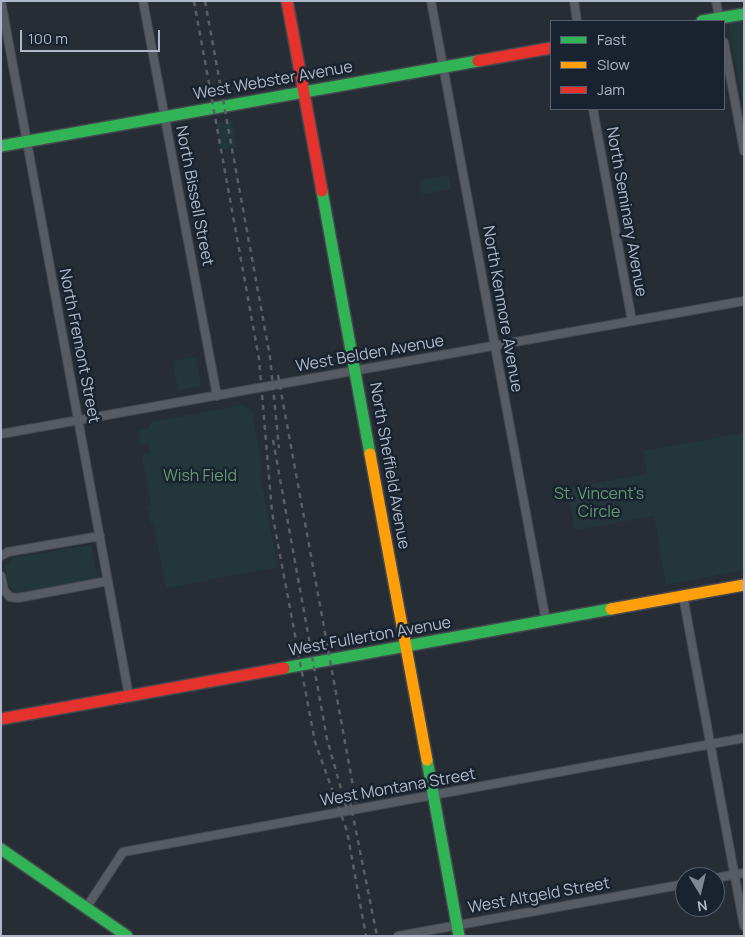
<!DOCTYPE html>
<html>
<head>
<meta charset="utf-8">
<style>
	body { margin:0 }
	#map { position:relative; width:745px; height:937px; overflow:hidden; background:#262d35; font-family:Manrope,sans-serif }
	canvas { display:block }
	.frame { position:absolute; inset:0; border:2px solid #afb8c8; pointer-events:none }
	.legend { position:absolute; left:550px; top:20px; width:175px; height:90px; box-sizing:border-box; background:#192330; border:1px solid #555f6d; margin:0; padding:6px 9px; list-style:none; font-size:15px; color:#afb8c8 }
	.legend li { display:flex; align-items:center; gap:10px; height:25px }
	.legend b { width:25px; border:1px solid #555f6d }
	.north { position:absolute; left:675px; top:867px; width:50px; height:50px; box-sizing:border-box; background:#192330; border:1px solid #555f6d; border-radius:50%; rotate:171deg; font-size:14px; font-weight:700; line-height:20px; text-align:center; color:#afb8c8 }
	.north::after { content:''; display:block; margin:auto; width:18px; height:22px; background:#7f8795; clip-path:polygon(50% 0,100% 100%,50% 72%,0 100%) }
	.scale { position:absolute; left:20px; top:30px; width:140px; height:22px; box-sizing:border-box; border:2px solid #afb8c8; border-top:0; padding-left:6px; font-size:15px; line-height:18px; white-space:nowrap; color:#afb8c8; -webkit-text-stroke:4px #192330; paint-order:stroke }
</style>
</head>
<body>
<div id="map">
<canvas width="745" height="937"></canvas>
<div class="frame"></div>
<ul class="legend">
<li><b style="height:6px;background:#30b455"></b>Fast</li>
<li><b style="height:6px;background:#ff9f0a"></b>Slow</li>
<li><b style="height:6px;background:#e5322d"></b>Jam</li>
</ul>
<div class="north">N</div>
<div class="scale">100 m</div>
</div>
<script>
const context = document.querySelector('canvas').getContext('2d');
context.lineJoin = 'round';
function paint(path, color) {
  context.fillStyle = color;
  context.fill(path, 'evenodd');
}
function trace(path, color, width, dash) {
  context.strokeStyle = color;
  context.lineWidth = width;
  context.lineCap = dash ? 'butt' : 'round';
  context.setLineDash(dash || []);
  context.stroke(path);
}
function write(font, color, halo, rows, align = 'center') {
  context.font = font + ' Manrope,sans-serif';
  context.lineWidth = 5;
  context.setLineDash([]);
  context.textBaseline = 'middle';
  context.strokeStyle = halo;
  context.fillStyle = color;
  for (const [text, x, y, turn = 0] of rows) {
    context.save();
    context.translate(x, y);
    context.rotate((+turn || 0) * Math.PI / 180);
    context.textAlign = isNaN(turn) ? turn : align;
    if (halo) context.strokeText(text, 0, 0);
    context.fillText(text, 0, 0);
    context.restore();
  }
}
const green = new Path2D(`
	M744,20V110L728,23Z
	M232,120L237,147L221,150L216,123Z
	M448,175L451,189L422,194L420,180Z
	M196,357L201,386L178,390L173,361Z
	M243,405L252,410L263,473L260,474L278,567L166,588L154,523H151L147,506L151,505L142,455L150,453L148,443L140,444L138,430L148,429L151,422Z
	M744,433V570L666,585L654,516L575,530L567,488L647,474L643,451Z
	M91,545L98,579L18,594L9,586L5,566L13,558Z`);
const street = new Path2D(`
	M1,1L129,696
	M143,1L217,396
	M431,1L546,621
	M574,1L577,21
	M716,1L720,21
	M724,42L744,151
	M593,109L632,321
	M1,434L744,301
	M1,556L8,552L100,536
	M1,576L4,590L10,597L18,598L108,581
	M683,596L744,926
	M715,878L744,873
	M86,908L123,852L744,738
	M398,936L685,884`);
const fast = new Path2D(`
	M702,21L744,14
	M1,146L478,61
	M322,191L370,454
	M284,668L611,609
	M427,760L459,936
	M1,849L127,936`);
const slow = new Path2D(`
	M370,454L427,760
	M611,609L744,585`);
const jam = new Path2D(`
	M287,1L322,191
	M478,61L551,48
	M1,719L284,668`);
const rail = new Path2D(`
	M194,1L259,359L272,512L315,742L347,831L366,936
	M205,1L270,357L279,448
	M278,375L357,808
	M273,440L327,739L347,810
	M350,801L377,936`);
const streetNames = [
	["West Webster Avenue",273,81,-10],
	["North Bissell Street",194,196,79],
	["North Seminary Avenue",626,212,80],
	["North Kenmore Avenue",502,309,80],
	["North Fremont Street",79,346,79],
	["West Belden Avenue",370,354,-10],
	["North Sheffield Avenue",389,466,80],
	["West Fullerton Avenue",370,637,-10],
	["West Montana Street",398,788,-10],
	["West Altgeld Street",539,896,-10]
];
const parkNames = [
	["Wish Field",200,477],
	["St. Vincent's",599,495],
	["Circle",599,513]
];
paint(green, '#23373b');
trace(street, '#444950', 10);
trace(fast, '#444950', 14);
trace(slow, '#444950', 14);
trace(jam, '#444950', 14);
trace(street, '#565b64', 8);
trace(fast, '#30b455', 11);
trace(slow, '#ff9f0a', 11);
trace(jam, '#e5322d', 11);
trace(rail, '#5a5f66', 2.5, [5, 5]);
write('16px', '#afb8c8', '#192330', streetNames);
write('16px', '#649a70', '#192330', parkNames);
</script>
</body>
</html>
